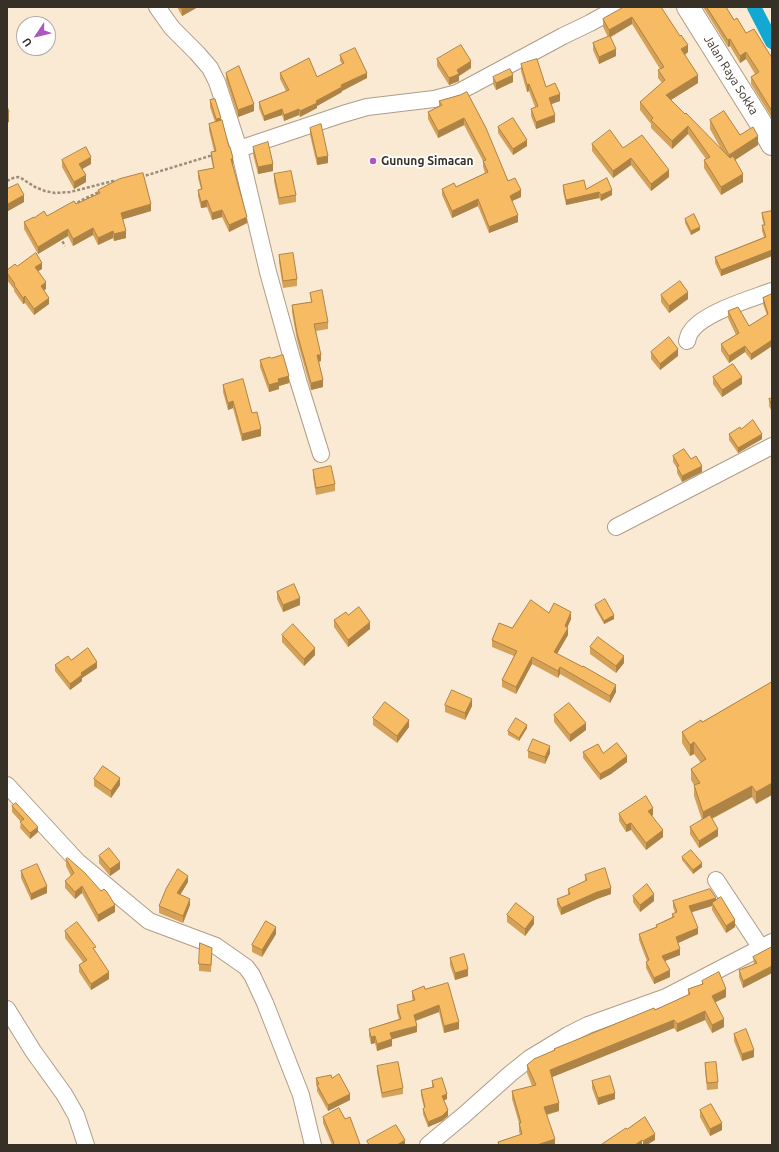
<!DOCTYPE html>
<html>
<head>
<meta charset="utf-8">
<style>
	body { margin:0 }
	#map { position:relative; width:779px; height:1152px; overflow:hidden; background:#fae9d3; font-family:Ubuntu,sans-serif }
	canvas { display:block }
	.frame { position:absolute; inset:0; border:8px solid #373027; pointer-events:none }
	.north { position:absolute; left:16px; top:16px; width:40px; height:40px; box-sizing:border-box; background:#fff; border:1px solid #afaca9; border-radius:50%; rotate:235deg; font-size:11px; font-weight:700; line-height:16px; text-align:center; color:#373027 }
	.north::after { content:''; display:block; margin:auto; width:14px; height:18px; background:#ad55c1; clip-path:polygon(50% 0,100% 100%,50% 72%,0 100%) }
</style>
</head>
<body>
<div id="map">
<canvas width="779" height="1152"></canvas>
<div class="frame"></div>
<div class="north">U</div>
</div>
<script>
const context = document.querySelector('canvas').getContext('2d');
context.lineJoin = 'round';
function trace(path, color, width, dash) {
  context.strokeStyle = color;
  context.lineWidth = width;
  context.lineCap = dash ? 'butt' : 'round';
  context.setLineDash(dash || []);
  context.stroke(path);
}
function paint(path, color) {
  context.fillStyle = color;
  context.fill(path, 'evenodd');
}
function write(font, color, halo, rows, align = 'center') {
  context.font = font + ' Ubuntu,sans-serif';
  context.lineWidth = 3.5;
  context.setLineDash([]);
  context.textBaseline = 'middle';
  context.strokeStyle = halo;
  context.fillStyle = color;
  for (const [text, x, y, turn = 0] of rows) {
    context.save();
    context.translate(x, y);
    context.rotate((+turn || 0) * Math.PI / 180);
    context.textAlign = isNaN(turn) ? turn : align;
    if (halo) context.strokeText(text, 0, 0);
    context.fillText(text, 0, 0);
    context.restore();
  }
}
const canal = new Path2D(`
	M754,7L772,42`);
const path = new Path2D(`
	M141,177L213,155
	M7,181L13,178L18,177L21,178L35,187L45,191L55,193L70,192L113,181L118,183
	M73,205L84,199L101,191
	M60,237L65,246`);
const minor = new Path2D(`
	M157,7L172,28L197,53L210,68L217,82L239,149L268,272L298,380L321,454
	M239,149L343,114L367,107L434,99L457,93L563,36L590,23L619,7
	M687,341C688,339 688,335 690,333C701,313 751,299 772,291
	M616,527L772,446
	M7,785L78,862L149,921L216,946L246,967L252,975L265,1003L301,1095L313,1145
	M716,880L761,948
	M7,1009L33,1051L64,1094L76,1115L86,1145
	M428,1145L464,1115L510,1074L530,1058L568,1035L588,1025L666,997L772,942`);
const secondary = new Path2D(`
	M688,7L760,122L772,144`);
const wall = new Path2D(`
	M177,7H198L182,16Z
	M624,7L688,52L685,55L698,83L671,100L721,149L710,129V120L758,145L735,160L743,182L721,195L704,168V160L706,159L688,134L672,149L651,128V124L640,110V102L662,83L658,78V70L660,69L632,24L610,37L616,56L599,64L593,50V43L608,37L603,27V19Z
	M703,7H726L734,20L746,33L772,58V118L751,84V77L755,74L746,59L740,63L730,46L728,47Z
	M340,55L367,78L342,91V92L317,106V108L300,117L299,115L284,121L282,115L264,121L259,108V102L286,91L280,79V73L317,77L342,64L340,61Z
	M437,59L471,68L459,76V81L449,85L437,66Z
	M521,64L546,87L560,101L551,104L555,122L536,129L531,116V109L535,107L529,91L527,92L521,71Z
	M226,73L254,111L238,117L226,80Z
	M493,77L513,82L496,90L493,84Z
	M460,95L508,181L521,197L512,201L518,222L489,233L478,206L452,218L442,195V189L456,187L485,173L483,167V161L464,125L438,138L428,119V112L439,106V101Z
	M210,100L221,120L233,165L247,223L229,232L222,217L212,220L207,207L201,208L198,196V190L201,189L198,178V171L213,168L211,158V152L214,151L209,130V124L215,122L210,107Z
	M498,127L527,146L513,155L498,133Z
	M310,128L328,163L317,165L310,135Z
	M592,144L623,148L669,177L651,191L631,165L613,178L592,151Z
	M253,147L273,171L258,174L253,154Z
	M62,160L91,164L82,169L86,182L74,189L62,167Z
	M274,174L296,195V202L279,205L274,181Z
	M563,185L586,189L612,195L601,201L599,198L566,205L563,191Z
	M7,189L24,202L8,211L7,209Z
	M98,190L151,211L123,219L126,238L114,241L113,238L98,245L93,235L73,246L68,236L38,254L24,229V222L34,218L47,216L76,204L98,194Z
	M772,211V256L721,276L715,263V257L764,237L762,231V225H764L762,218V213Z
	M685,219L700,230L691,235L685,223Z
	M279,255L297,279V286L283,288L279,262Z
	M17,266L42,269L38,271L46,289L44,290L49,304L34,315L25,303L23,304L14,291V289L7,280V270Z
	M310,293L328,322V329L316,331L321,361L319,362L323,387L311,390L297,340L292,312V305L311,302Z
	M772,294V346L751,360L745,352L729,363L721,351V344L736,335L728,318V311L749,326L767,315L763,304V298Z
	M661,295L688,299L669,313L661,302Z
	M651,352L678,356L660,370L651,359Z
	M271,358L289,383L279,386V389L269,392L260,367V360Z
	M713,377L742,384L722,397L713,384Z
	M223,385L252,413L261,436L242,441L233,408L228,410L223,392Z
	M772,398V412L769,406V399Z
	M741,429L762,439L738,453L729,440V434Z
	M673,456L691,459L702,472L682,482L677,473V468L673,462Z
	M313,470L335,484V491L316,495L313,476Z
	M277,592L300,605L283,612L277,599Z
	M595,605L614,619L604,624L595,608Z
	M549,613L571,619L567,627L568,635L557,654L616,692L610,703L560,674L558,678L532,664L516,694L502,687V680L514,656L492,647V640L512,628Z
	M348,615L370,629L348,647L334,627V620Z
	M282,635L315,655L304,666L282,642Z
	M590,647L624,663L616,673L590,654Z
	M71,660L97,668L82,678V681L70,690L55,671V665Z
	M772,682L756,804L752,797L712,819L718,836L699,848L690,834V827L702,820L694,796V785L691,780V769L701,763L694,754L690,756L682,743V732L702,722Z
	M445,705L472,706L465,720L445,712Z
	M554,715L586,730L570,742L554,722Z
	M373,718L409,727L397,743L373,725Z
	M527,728L519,741L508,735V731Z
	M528,751L550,753L545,764L528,758Z
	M583,752L603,753L627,762L611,774L600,780L583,758Z
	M94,779L120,785L111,798L94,786Z
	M12,806L38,832L30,839L20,828L21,822L12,812Z
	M619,814L653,815L652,816L663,837L646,850L631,830L626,832L619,821Z
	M99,856L120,869L110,876L99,863Z
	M682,857L702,867L693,874L682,860Z
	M66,859L115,912L98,922L82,893L75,899L65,888V881L71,876L66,866Z
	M21,871L47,893L31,900L21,878Z
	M585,875L611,894L597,899L561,915L557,905V899L568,895V889L585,881Z
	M188,882L180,895L190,905L183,923L159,913V906Z
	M633,896L654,901L640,912L633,902Z
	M716,900L735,927L726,933L712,910V906L692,912L698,934L678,943L680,955L665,961L670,977L654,984L646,968V962L647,961L639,940V934L656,927V925L672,917V914L675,913L673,907V901Z
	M507,915L534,924L525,936L507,922Z
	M65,931L96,952L109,979L91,990L79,972V965L83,962L65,938Z
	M276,934L262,957L252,952V945Z
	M772,947V973L743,988L739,977V970L754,964L753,957Z
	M212,955L211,972L199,971V964Z
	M450,958L468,976L455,980L450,965Z
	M702,981L726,997L715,1002L724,1027L712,1033L705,1020L677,1032L674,1028L552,1077L559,1111L547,1115L555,1145H498V1142L520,1135L519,1131V1123L512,1099V1091L532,1086L527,1073V1065L554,1050V1049L655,1010L688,995V989L702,984Z
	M425,989L459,1029L444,1033L439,1012L416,1021L417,1032L392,1039V1046L377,1051L375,1043L371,1044L369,1036V1029L399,1019L397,1012V1005L413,1001L412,998V991Z
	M734,1034L754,1057L742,1061L734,1041Z
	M705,1063L718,1082V1089L707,1090L705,1070Z
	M377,1066L403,1088V1094L382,1098L377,1072Z
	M316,1078H332L350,1100L328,1111L317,1091V1087L316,1084Z
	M432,1081L447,1099L444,1100L448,1116L442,1121L428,1127L423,1114V1109L424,1108L421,1095V1090L432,1087Z
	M592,1081L615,1099L598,1105L592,1088Z
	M700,1110L722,1130L710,1136L700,1117Z
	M323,1117L345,1119L360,1145H332L323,1123Z`);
const shadedWall = new Path2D(`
	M186,7H198L182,16V9Z
	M632,17V24L609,38V30Z
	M730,39V46L728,47V40Z
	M688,45V52L681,57V49Z
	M616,49V56L599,64V57Z
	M746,52V59L740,63V56Z
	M471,61V68L459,76V81L449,85V78L457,70Z
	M367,73V78L342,91V92L317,106V108L300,117V111L341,85Z
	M513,75V82L496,90V83Z
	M698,75V83L666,103V95Z
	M529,84V91L527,92V85Z
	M560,94V101L549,105V98Z
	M254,104V111L238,117V110Z
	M282,109V115L264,121V116Z
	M299,109V115L284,121V115Z
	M9,112V122L7,123V113Z
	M555,115V122L536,129V122Z
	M221,118V125L216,126V119Z
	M464,118V125L438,138V131Z
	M688,126V134L672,149V141Z
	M758,136V145L729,164V155Z
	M527,140V146L513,155V149Z
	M328,156V163L317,165V158Z
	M91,157V164L79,171V164Z
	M233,158V165L231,166V159Z
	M631,158V165L613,178V171Z
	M273,164V171L258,174V167Z
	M669,170V177L651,191V184Z
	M743,174V182L721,195V187Z
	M86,175V182L74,189V182Z
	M521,190V197L510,202V196Z
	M612,190V195L601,201V195Z
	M599,192V198L566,205V200Z
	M24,195V202L8,211V204Z
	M478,199V206L452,218V211Z
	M207,200V207L201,208V202Z
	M151,204V211L121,220V213Z
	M222,210V217L212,220V213Z
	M518,215V222L489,233V227Z
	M247,217V223L229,232V225Z
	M700,227V230L691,235V231Z
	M93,228V235L73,246V239Z
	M68,229V236L38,254V247Z
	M113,231V238L98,245V238Z
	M126,231V238L114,241V234Z
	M772,250V256L721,276V270Z
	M42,263V269L35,273V267Z
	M46,282V289L41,292V286Z
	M688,292V299L669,313V306Z
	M25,296V303L23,304V298Z
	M49,298V304L34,315V309Z
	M772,340V346L751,360V354Z
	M745,346V352L729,363V356Z
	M678,349V356L660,370V364Z
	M317,355H321V361L317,362Z
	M289,376V383L279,386V389L269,392V385L278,379Z
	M742,377V384L722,397V390Z
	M323,380V387L311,390V383Z
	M233,401V408L228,410V403Z
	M261,429V436L242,441V434Z
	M762,434V439L738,453V448Z
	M702,466V472L682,482V476Z
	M300,598V605L283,612V605Z
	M571,612V619L565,633V626Z
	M614,615V619L604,624V621Z
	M370,622V629L348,647V640Z
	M568,628V635L554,659V652Z
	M315,648V655L304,666V659Z
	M624,656V663L616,673V666Z
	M532,657V664L516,694V687Z
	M97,662V668L82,678V681L70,690V684L81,673Z
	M560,667V674L558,678V671Z
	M616,685V692L610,703V696Z
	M472,699V706L465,720V713Z
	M409,720V727L397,743V736Z
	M586,723V730L570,742V735Z
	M527,725V728L519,741V738Z
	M694,742V754L690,756V745Z
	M550,746V753L545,764V757Z
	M627,756V762L611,774L600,780V774Z
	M120,778V785L111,798V791Z
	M772,783V795L756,804V792Z
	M752,786V797L703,823V812Z
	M653,808V815L648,818V811Z
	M631,823V830L626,832V825Z
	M38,827V832L30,839V833Z
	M718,829V836L699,848V841Z
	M663,830V837L646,850V843Z
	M120,862V869L110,876V869Z
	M702,863V867L693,874V870Z
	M188,876V882L177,900V893Z
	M47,886V893L31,900V894Z
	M82,886V893L75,899V892Z
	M611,888V894L597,899L561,915V908L597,892Z
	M654,894V901L640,912V905Z
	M716,898V904L712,903V906L689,913V906Z
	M190,899V905L183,923V916Z
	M115,905V912L98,922V915Z
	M534,917V924L525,936V929Z
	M735,920V927L726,933V926Z
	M276,927V934L262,957V950Z
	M698,928V934L676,944V937Z
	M680,949V955L662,962V956Z
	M772,966V973L743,988V981Z
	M468,969V976L455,980V973Z
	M670,970V977L654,984V978Z
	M109,972V979L91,990V984Z
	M726,989V997L712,1004V996Z
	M439,1005V1012L414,1021V1015Z
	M705,1011V1020L677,1032V1024Z
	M724,1019V1027L712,1033V1025Z
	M674,1020V1028L550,1078V1070Z
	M459,1022V1029L444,1033V1026Z
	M417,1026V1032L390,1040V1033Z
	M375,1036V1043L371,1044V1037Z
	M392,1039V1046L377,1051V1044Z
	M754,1050V1057L742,1061V1054Z
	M615,1093V1099L598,1105V1098Z
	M350,1094V1100L328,1111V1105Z
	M447,1094V1099L442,1101V1096Z
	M559,1103V1111L544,1115V1107Z
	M448,1110V1116L442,1121L428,1127V1122Z
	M722,1123V1130L710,1136V1129Z
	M655,1134V1140L647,1145H643V1141Z
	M555,1139V1145H537Z
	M405,1140V1145H397Z
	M642,1140V1145H635Z`);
const building = new Path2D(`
	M181,7H186L182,9Z
	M624,7H661L680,36L681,35L688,45L681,49L698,75L666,95L685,114L686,113L730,158L733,156L743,174L721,187L704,160L710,157L688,126L672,141L651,120L653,118L640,102L665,80L658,70L664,67L632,17L609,30L603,19Z
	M707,7H726L734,20L737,18L746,33L754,29L772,58V111L751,77L759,72L746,52L740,56L730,39L728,40Z
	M610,36L616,49L599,57L593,43Z
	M461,45L471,61L457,70L459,74L449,78L437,59Z
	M355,48L367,73L341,85L342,87L316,101L317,103L300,111L299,109L284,115L282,109L264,116L259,102L289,90L280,73L309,58L317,77L344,63L340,55Z
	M537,59L546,87L555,83L560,94L549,98L555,115L536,122L531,109L538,106L529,84L527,85L521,64Z
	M239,66L254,104L238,110L226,73Z
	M510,69L513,75L496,83L493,77Z
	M467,92L486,128L508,181L515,178L521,190L510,196L518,215L489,227L478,199L452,211L442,189L454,183L456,187L488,172L483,161L486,160L464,118L438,131L428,112L442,105L439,101L460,95Z
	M215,99L221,118L216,119L210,100Z
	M7,106L9,112L7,113Z
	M724,111L740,135L753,127L758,136L729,155L710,120Z
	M513,118L527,140L513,149L498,127Z
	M222,120L229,147H230L233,158L231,159L247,217L229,225L222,210L212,213L207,200L201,202L198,190L202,189L198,171L214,168L211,152L216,151L209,124Z
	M321,124L328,156L317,158L310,128Z
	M610,130L623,148L642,135L669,170L651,184L631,158L613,171L592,144Z
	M268,142L273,164L258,167L253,147Z
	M86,147L91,157L79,164L86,175L74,182L62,160Z
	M291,171L296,195L279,198L274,174Z
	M143,173L151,204L121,213L126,231L114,234L113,231L98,238L93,228L73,239L68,229L38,247L24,222L34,217V218L44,211L47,216L74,201L76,204L100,193L98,190L119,179Z
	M607,178L612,190L601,195L599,192L566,200L563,185L584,180L586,189Z
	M18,184L24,195L8,204L7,202V189Z
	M772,211V250L721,270L715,257L766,237L762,225H765L762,213Z
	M694,214L700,227L691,231L685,219Z
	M36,253L42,263L35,267L46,282L41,286L49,298L34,309L25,296L23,298L14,285L15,284L7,273V270L15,264L17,266Z
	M293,253L297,279L283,281L279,255Z
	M680,281L688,292L669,306L661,295Z
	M322,290L328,322L314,324L321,355H317L323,380L311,383L297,333L292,305L312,302L310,293Z
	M772,294V340L751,354L745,346L729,356L721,344L739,333L728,311L738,307L749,326L768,314L763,298Z
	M669,337L678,349L660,364L651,352Z
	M283,355L289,376L278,379L279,382L269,385L260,360L270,357L271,358Z
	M733,364L742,377L722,390L713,377Z
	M243,379L252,413L257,412L261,429L242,434L233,401L228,403L223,385Z
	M772,398V405L769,399Z
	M753,420L762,434L738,448L729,434L740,427L741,429Z
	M684,449L691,459L696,456L702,466L682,476L677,467L679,466L673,456Z
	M331,466L335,484L316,488L313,470Z
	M294,584L300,598L283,605L277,592Z
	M605,599L614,615L604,621L595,605Z
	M531,600L549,613L554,603L571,612L565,626L568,628L554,652L583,667V666L616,685L610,696L560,667L558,671L532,657L516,687L502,680L517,651L492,640L499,623L512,628Z
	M359,607L370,622L348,640L334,620L346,612L348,615Z
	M293,624L315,648L304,659L282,635Z
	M598,637L624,656L616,666L590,647Z
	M88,648L97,662L81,673L82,675L70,684L55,665L68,656L71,660Z
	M772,682V783L756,792L752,786L703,812L694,785L700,783L691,769L706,759L694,742L690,745L682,732L701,720L702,722Z
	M452,690L472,699L465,713L445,705Z
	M385,702L409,720L397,736L373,718Z
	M569,703L586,723L570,735L554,715Z
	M516,718L527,725L519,738L508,731Z
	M533,739L550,746L545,757L528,751Z
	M617,743L627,756L611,768L600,774L583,752L598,744L603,753Z
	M103,766L120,778L111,791L94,779Z
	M646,796L653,808L648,811L663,830L646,843L631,823L626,825L619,814Z
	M16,803L38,827L30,833L20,822L24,819L12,806Z
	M710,815L718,829L699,841L690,827Z
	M109,848L120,862L110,869L99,856Z
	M691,850L702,863L693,870L682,857Z
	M68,858L85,873L101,891L104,889L107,892L115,905L98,915L82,886L75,892L65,881L74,873L66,859Z
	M37,864L47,886L31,894L21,871Z
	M605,868L611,888L597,892L561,908L557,899L570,894L568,889L587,880L585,875Z
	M178,869L188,876L177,893L190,899L183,916L159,906L166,889Z
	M647,884L654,894L640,905L633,896Z
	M710,889L716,898L689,906L698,928L676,937L680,949L662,956L670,970L654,978L646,962L649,960L639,934L657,927L656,925L674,917L672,914L677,912L673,901Z
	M721,897L735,920L726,926L712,903Z
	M516,903L534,917L525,929L507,915Z
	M266,921L276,927L262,950L252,945Z
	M77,922L96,947L93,948L109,972L91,984L79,965L87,960L65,931Z
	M200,943L212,948L211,965L199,964Z
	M772,947V966L743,981L739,970L757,963L753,957Z
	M464,954L468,969L455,973L450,958Z
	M719,972L726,989L712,996L724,1019L712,1025L705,1011L677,1024L674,1020L550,1070L559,1103L544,1107L555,1139L537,1145H499L498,1142L522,1134L519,1123H521L512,1091L536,1085L527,1065L534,1059L555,1050L554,1049L654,1008L655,1010L690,994L688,989L703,984L702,981Z
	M448,983L459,1022L444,1026L439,1005L414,1015L417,1026L390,1033L392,1039L377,1044L375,1036L371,1037L369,1029L401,1019L397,1005L415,1000L412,991L424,986L425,989Z
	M746,1029L754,1050L742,1054L734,1034Z
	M398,1062L403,1088L382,1093L377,1066Z
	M716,1062L718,1082L707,1083L705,1063Z
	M339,1074L350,1094L328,1105L317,1085L319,1084L316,1078L331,1075L332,1078Z
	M610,1076L615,1093L598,1098L592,1081Z
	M442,1078L447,1094L442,1096L448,1110L442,1116L428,1122L423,1109L425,1107L421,1090L434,1087L432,1081Z
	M711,1104L722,1123L710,1129L700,1110Z
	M339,1108L345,1119L350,1117L360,1144L356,1145H334L333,1144L334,1143L323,1117Z
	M645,1117L655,1134L643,1141L642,1140L635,1145H603L602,1144L626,1128L627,1129Z
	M396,1125L405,1140L397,1145H369L367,1141Z`);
const markers = [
	[373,161,4,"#ad55c1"]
];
const streetNames = [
	["Jalan Raya Sokka",731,75,58]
];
const poiNames = [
	["Gunung Simacan",381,161]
];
trace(canal, '#13a8d1', 14);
trace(minor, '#ae9d88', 18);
trace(secondary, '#ae9d88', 24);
trace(path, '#9a8e7f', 2.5, [3, 2]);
trace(minor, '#fff', 16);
trace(secondary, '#fff', 22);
paint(wall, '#d4a156');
paint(shadedWall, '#ad8346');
paint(building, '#f7bb64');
trace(building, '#ad8346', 1);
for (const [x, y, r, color] of markers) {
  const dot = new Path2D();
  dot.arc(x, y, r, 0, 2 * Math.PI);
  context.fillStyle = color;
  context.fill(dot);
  trace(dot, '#fff', 1.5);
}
write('12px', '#373027', '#fff', streetNames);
write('bold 12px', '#373027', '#fff', poiNames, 'left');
</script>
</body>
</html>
